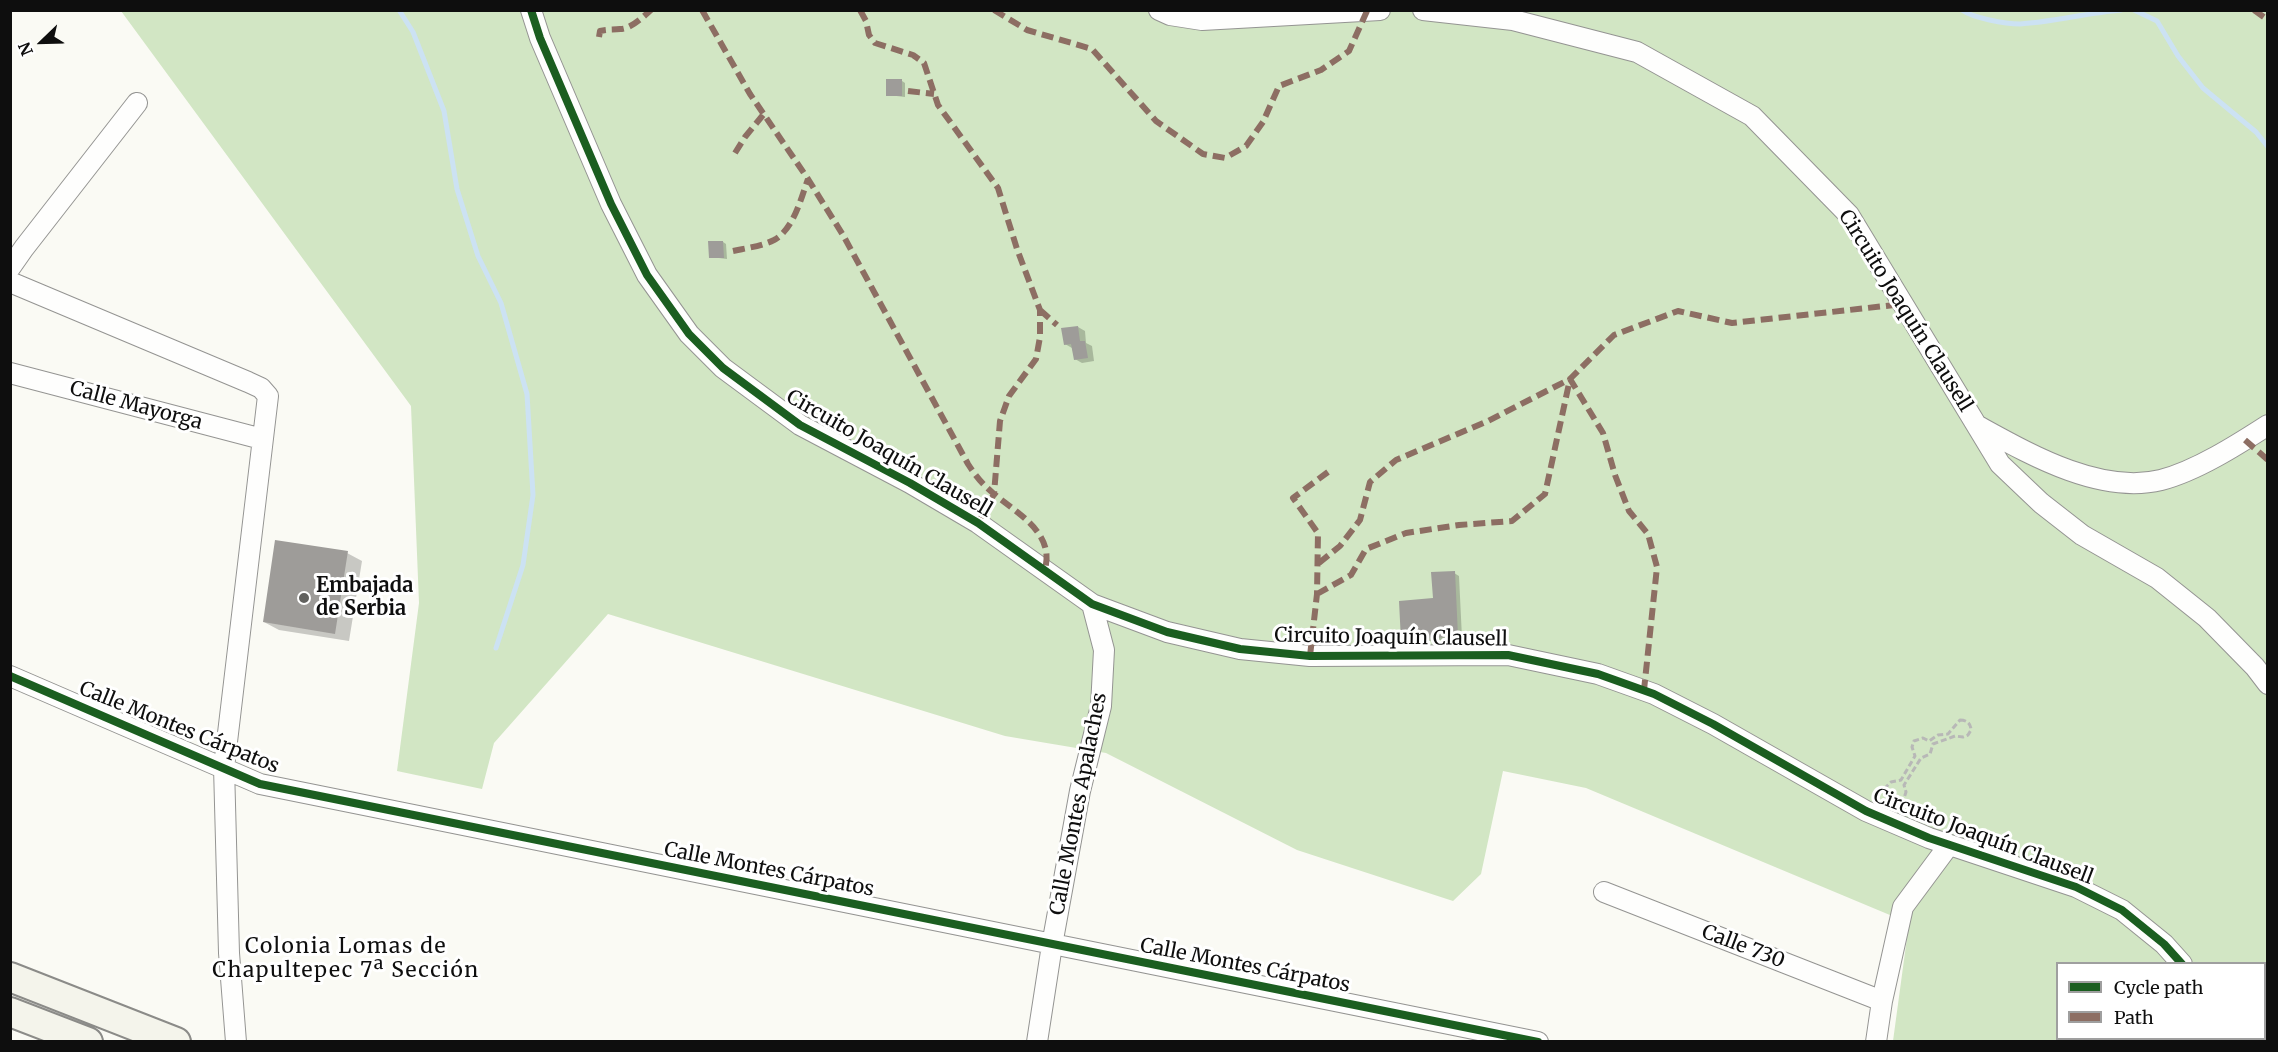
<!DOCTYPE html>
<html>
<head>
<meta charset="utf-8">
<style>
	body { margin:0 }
	#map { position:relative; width:2278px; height:1052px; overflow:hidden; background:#fafaf4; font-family:Merriweather,serif }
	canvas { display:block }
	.frame { position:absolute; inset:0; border:12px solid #0e0e0e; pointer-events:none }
	.legend { position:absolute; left:2056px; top:962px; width:210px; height:78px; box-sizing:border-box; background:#fff; border:2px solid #9f9f9f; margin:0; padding:8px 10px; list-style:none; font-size:18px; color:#0e0e0e }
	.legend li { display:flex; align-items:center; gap:12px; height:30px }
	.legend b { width:30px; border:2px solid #9f9f9f }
	.north { position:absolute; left:12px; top:12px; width:60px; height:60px; -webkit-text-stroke:4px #fff; paint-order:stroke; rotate:247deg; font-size:16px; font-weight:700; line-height:24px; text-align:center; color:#0e0e0e }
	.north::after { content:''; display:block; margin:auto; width:21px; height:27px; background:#0e0e0e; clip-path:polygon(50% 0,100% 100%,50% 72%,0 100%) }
</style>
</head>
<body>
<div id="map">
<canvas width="2278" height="1052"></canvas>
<div class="frame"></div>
<ul class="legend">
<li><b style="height:8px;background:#1b5e20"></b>Cycle path</li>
<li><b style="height:8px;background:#8d6e63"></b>Path</li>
</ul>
<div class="north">N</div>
</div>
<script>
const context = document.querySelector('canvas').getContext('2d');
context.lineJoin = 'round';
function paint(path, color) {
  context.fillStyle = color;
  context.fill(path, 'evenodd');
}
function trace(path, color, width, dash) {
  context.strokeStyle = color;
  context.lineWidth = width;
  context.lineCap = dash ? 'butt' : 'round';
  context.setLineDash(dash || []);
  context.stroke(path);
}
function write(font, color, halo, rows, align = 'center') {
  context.font = font + ' Merriweather,serif';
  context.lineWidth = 6;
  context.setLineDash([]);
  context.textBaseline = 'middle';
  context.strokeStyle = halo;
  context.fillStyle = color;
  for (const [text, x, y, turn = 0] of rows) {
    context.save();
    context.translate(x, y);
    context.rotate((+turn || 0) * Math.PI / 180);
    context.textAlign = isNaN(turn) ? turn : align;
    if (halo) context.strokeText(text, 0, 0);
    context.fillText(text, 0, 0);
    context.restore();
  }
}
const forest = new Path2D(`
	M121,11H2267V1041H1893L1909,923L1586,788L1503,771L1481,874L1453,901L1297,850L1106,753L1005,736L608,614L494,743L482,789L397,771L419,603L411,406ZM2058,964H2264V1038H2058Z`);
const shadow = new Path2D(`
	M902,81L905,83V97L888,95Z
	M723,242L726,244L727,259L711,257Z
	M1078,327L1085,331L1086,343L1092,346L1094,361L1082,363L1075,359L1072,348L1065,344Z
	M347,553L362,561L349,641L279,630L264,622Z
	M1454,573L1459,576L1462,638L1407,643L1402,640Z`);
const stream = new Path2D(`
	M399,10L413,32L444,111L457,189L478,256L501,303L527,394L533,495L523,565L496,648
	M1962,10C1973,18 2005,24 2020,24C2053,22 2087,13 2121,10
	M2134,10L2157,21L2178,56L2203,88L2256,132L2268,147`);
const building = new Path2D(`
	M886,79H902V96H886Z
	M708,241H723L724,258H709Z
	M1078,326L1080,341H1085L1088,358L1074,360L1071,344L1064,345L1061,328Z
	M275,540L348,551L335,634L263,622Z
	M1455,571L1458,636L1401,641L1399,601L1433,598L1431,572Z`);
const path = new Path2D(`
	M1960,720C1967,720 1971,724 1971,730L1968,735L1963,737L1955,736L1933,744L1930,754L1921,758L1904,785L1906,792L1904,798L1898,802L1889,800L1885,794L1886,787L1891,782L1901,780L1915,756L1912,747L1914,741L1923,738L1929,741L1938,735L1948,734Z`);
const street = new Path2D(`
	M531,10L540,38L611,204L647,275L689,334L723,368L800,425L910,483L978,523L1092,604L1167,632L1240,649L1310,656L1508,655L1598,674L1654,694L1713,724L1866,811L1929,838L2076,887L2122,910L2164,944L2182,964
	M1159,10L1170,15L1202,20L1380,10
	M1423,10L1513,20L1637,52L1752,116L1849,215L2000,464L2041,503L2082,535L2157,578L2207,618L2255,667L2268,684
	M10,268L24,248L137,103
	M10,282L248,382L261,388L268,396L224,767L229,953L236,1042
	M10,373L262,439
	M1978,426C2029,454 2100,495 2161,480C2196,471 2237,445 2268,425
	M10,676L260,784L1538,1042
	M1604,892L1882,1001
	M2241,1038L2243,1042
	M1037,1042L1052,945L1080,791L1101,706L1104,650L1092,604
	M1876,1042L1882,1001L1903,907L1949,845`);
const secondary = new Path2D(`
	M10,977L176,1042
	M10,1012L88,1042`);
const quiet = new Path2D(`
	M702,10L750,94L808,179L843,235L968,464C975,475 982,484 993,493C1016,513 1055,532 1045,569
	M860,10L866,21L869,35L875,43L913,55L924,63L938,105L998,188L1017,249L1040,310V337L1036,359L1009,396L1000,421L994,494L978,523
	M994,10L1027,30L1092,49L1156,121L1203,154L1225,158L1246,146L1263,122L1279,86L1321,70L1349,51L1367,11
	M2254,10L2268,20
	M599,37L600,31C608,29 613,30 620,29C631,29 643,17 651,10
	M908,91L934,94
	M735,153L745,137L763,115
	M733,251C747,248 762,246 774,240C794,229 801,198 808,179
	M1040,310L1057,325
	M2245,440L2268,460
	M1319,563L1340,546L1360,520L1370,482L1396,460L1488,421L1570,379L1614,335L1678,311L1732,323L1903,304
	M1317,594L1351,575L1366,549L1406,533L1459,525L1512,521L1545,494L1570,379L1603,433L1615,475L1629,511L1648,534L1657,567L1644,690
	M1310,656L1317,594L1318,533L1293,498L1328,472`);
const cycleway = new Path2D(`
	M531,10L540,38L611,204L647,275L689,334L723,368L800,425L910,483L978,523L1092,604L1167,632L1240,649L1310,656L1508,655L1598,674L1654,694L1713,724L1866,811L1929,838L2076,887L2122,910L2164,944L2182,964
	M10,676L260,784L1538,1042`);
const markers = [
	[304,598,6,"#61615e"]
];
const streetNames = [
	["Circuito Joaquín Clausell",1905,311,58],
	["Calle Mayorga",136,406,15],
	["Circuito Joaquín Clausell",889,454,30],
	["Circuito Joaquín Clausell",1391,638,1],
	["Calle Montes Cárpatos",179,728,22],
	["Calle Montes Apalaches",1079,804,-79],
	["Circuito Joaquín Clausell",1983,837,21],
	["Calle Montes Cárpatos",769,870,11],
	["Calle 730",1743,947,21],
	["Calle Montes Cárpatos",1245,966,11]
];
const poiNames = [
	["Embajada",316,586],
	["de Serbia",316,609]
];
const neighbourhoodNames = [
	["Colonia Lomas de",346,947],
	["Chapultepec 7ª Sección",346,971]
];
paint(forest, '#d2e6c4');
paint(shadow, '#0003');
trace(stream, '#cce2f3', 5);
paint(building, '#9e9c99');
trace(street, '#949492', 22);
trace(secondary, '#8b8b88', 32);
trace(path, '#b8b8b7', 3, [6, 3]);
trace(street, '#fefefd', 20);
trace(secondary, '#f4f4eb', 28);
trace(quiet, '#8d6e63', 6, [12, 6]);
trace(cycleway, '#1b5e20', 8);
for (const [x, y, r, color] of markers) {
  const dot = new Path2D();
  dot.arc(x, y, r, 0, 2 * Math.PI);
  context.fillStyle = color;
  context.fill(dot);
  trace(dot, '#fff', 2);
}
write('20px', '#0e0e0e', '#fff', streetNames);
write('bold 20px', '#0e0e0e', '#fff', poiNames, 'left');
context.letterSpacing = '1.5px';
write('21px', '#0e0e0e', '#fff', neighbourhoodNames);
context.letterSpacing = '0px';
</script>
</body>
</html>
